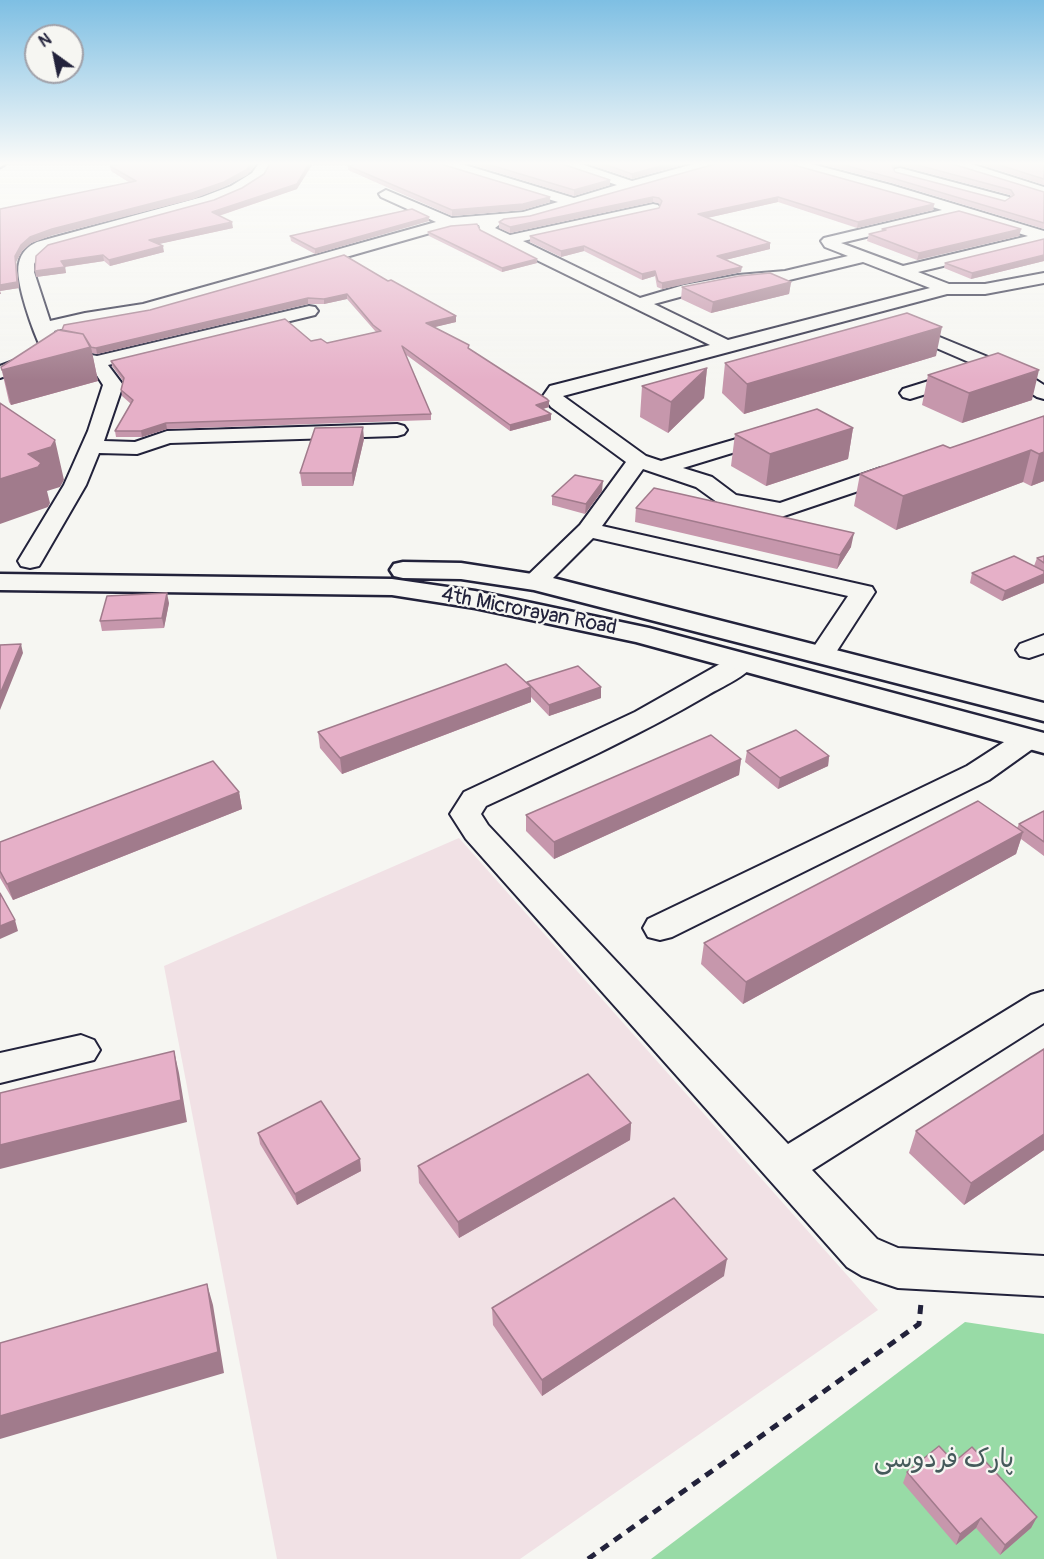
<!DOCTYPE html>
<html>
<head>
<meta charset="utf-8">
<style>
	body { margin:0 }
	#map { position:relative; width:1044px; height:1559px; overflow:hidden; background:#f6f6f2; font-family:Pangolin,sans-serif }
	canvas { display:block }
	.north { position:absolute; left:24px; top:24px; width:60px; height:60px; box-sizing:border-box; background:#f6f6f2; border:2px solid #a1a1a9; border-radius:50%; rotate:327deg; font-size:16px; font-weight:700; line-height:24px; text-align:center; color:#22223b }
	.north::after { content:''; display:block; margin:auto; width:21px; height:27px; background:#22223b; clip-path:polygon(50% 0,100% 100%,50% 72%,0 100%) }
</style>
</head>
<body>
<div id="map">
<canvas width="1044" height="1559"></canvas>
<div class="north">N</div>
</div>
<script>
const context = document.querySelector('canvas').getContext('2d');
context.lineJoin = 'round';
function paint(path, color) {
  context.fillStyle = color;
  context.fill(path, 'evenodd');
}
function trace(path, color, width, dash) {
  context.strokeStyle = color;
  context.lineWidth = width;
  context.lineCap = dash ? 'butt' : 'round';
  context.setLineDash(dash || []);
  context.stroke(path);
}
function write(font, color, halo, rows, align = 'center') {
  context.font = font + ' Pangolin,"Playpen Sans Arabic",sans-serif';
  context.lineWidth = 4.5;
  context.setLineDash([]);
  context.textBaseline = 'middle';
  context.strokeStyle = halo;
  context.fillStyle = color;
  for (const [text, x, y, turn = 0] of rows) {
    context.save();
    context.translate(x, y);
    context.rotate((+turn || 0) * Math.PI / 180);
    context.textAlign = isNaN(turn) ? turn : align;
    if (halo) context.strokeText(text, 0, 0);
    context.fillText(text, 0, 0);
    context.restore();
  }
}
const built = new Path2D(`
	M459,838L878,1310L520,1559H277L164,966Z`);
const green = new Path2D(`
	M965,1322L1044,1334V1559H651Z`);
const path = new Path2D(`
	M588,1559L919,1324L921,1303`);
const minor = new Path2D(`
	M260,162H274L262,179L241,192L212,203L82,238L41,252L34,264V272L50,321L85,313L143,304L436,222L381,197L379,194L386,190L452,218L523,212L558,202L435,165L433,162H455L574,198L617,185L557,165L555,162H575L632,181L701,162H723L721,165L529,219L503,222L495,228L510,235L653,204L658,205L660,208L658,211L523,241L640,298L684,285L738,275L785,271L848,256L825,247L821,241L824,238L942,210L881,191L783,165L781,162H804L891,185L1044,231V242L918,272L949,284H985L1044,273V283L985,294H947L563,396L646,456L661,461L764,431L771,429L778,431L781,435L778,439L683,468L712,477L736,495L780,503L881,468L889,467L897,468L900,473L897,478L781,517L721,505L696,487L643,469L602,526L872,587L875,592L831,660L822,662L813,660L809,654L848,596L593,538L544,587L535,589L526,587L523,582L526,577L580,525L626,462L551,407L543,396L550,386L710,345L502,243L481,232L479,225L451,227L150,313L85,323L54,331L59,349L97,356L309,306L315,307L318,311L315,315L108,365L123,385L104,441L135,442L167,431L397,424L404,426L407,430L404,434L397,436L170,443L137,454L99,453L86,485L42,561L39,566L30,568L21,566L18,561L64,485L88,431L103,385L91,366L53,359L0,378V366L42,350C34,334 14,280 19,263C21,253 28,246 37,242L202,197L231,186L252,173ZM958,215L1028,236L903,266L841,243ZM863,262L930,288L728,340L654,304L687,295L738,285L785,281Z
	M944,162H965L1044,187V195L946,165Z
	M900,168L1009,197L1011,200L1004,204L895,175L893,172L895,169Z
	M903,322L1022,371L1044,385V399L1037,397L1008,379L897,331L894,327L897,323Z
	M964,370L971,372L974,376L971,380L910,399L903,397L900,393L903,389Z
	M1044,635V653L1029,658L1020,656L1016,650L1020,644Z
	M743,654L752,656L756,662C746,677 723,686 708,695C636,737 561,771 486,806L481,814L488,825L788,1144L1031,995L1044,991V1023L812,1170L877,1239L898,1248L1044,1256V1296L898,1288L862,1276L847,1267L466,839L450,814L464,792L635,712L734,656Z
	M1028,730L1038,733L1042,739L1038,745L989,780L672,937L660,940L648,937L643,928L648,919L967,766L1018,733Z
	M81,1035L94,1040L100,1050L94,1060L0,1083V1053Z`);
const major = new Path2D(`
	M0,162H8L0,167Z
	M403,562L461,563L545,576L1044,703V721L534,590L461,579L403,578L394,576L390,570L394,564Z
	M0,574L392,579L475,591L649,628L1044,733V753L636,642L475,608L392,595L0,590Z`);
const wall = new Path2D(`
	M119,162H258L247,175L224,187L193,199L53,235L31,243L22,251L16,262L19,288L0,291L1,294H0V209L130,183L111,171L110,166L121,164Z
	M463,162H556L610,180V185L574,196Z
	M583,162H692L632,179Z
	M783,162L934,204L933,210L857,228L778,202L707,218L770,249L725,260L741,272L662,289L657,287L655,276L642,280L584,251L561,257L530,242V236L659,208L660,205L658,203L653,202L510,233L499,228V222Z
	M813,162H946L1044,192V229L892,183ZM901,166L1010,195L1011,197L1005,201L895,172L893,168L895,167Z
	M973,162H1044V185Z
	M348,166L550,202L523,210L452,216L348,170Z
	M264,174L297,189L219,216L233,228L158,244L164,252L110,266L104,261L65,267L66,273L36,277L242,188Z
	M429,217V221L315,254L291,241L290,236Z
	M882,229H1021L1019,236L917,260L867,241L869,234L882,231Z
	M480,230L537,259V263L502,272L429,236L428,232Z
	M1044,239V261L971,279L944,268L945,263Z
	M388,281L456,316V322L434,327L469,345V349L549,407L543,409L551,420L510,431L405,354L431,414V420L167,429L142,437H116L115,431L131,404L122,396L121,390L123,381L112,366L111,361L311,341L327,343L376,332L347,299L324,304H308L97,354L92,353L98,381L11,405L9,402L1,367L62,330Z
	M791,282L789,294L711,313L681,299L682,287Z
	M936,356L744,414L722,393L725,363Z
	M707,368L704,398L668,433L640,417L642,386Z
	M928,375L1032,400L962,423L922,405Z
	M1044,416V481L1031,486L1023,482L896,530L854,506L860,474L950,448Z
	M853,428L848,459L766,486L731,466L735,434Z
	M364,439L353,486H302L300,473Z
	M602,491L585,514L552,505V496Z
	M636,508L851,547L837,569L635,522Z
	M1044,556V583L1002,601L970,583L972,573L1034,566L1037,558Z
	M169,603L164,628L102,631L100,621Z
	M527,683L601,687V698L549,716L531,697V702L342,774L320,748L318,732Z
	M747,751L829,756L828,766L778,789L745,762Z
	M741,759L739,775L554,859L526,831V815Z
	M239,792L242,809L13,900L0,878V842Z
	M1044,811V856L1021,839L1016,854L743,1004L701,964L704,943L1017,828L1019,824Z
	M1044,1049V1150L964,1205L909,1153L916,1131Z
	M631,1123L630,1140L459,1238L419,1183L418,1166Z
	M258,1133L360,1159L361,1171L297,1205L260,1144Z
	M724,1276L542,1396L493,1325L492,1308Z
	M954,1462L1037,1517L1031,1528L1000,1555L976,1528L956,1545L903,1483L907,1472Z`);
const shadedWall = new Path2D(`
	M253,162H258L247,175L224,187L193,199L53,235L31,243L22,251L16,262L19,288L0,291L1,294H0V285L15,256L21,245L30,237Z
	M310,162H314L297,189L212,218V212Z
	M674,162H692L632,179V174Z
	M895,162H901V166L895,167L891,171L892,166Z
	M610,180V185L574,196V190Z
	M550,197V202L523,210L452,216V210Z
	M653,197V202L510,233V227Z
	M778,197V202L698,220V214Z
	M934,204L933,210L857,228L858,222Z
	M429,217V221L315,254V249Z
	M232,222L233,228L150,246L149,240Z
	M1021,229L1019,236L917,260L919,253Z
	M770,243V249L717,262V256Z
	M163,246L164,252L110,266L109,260Z
	M584,246V251L561,257V251Z
	M103,255L104,261L63,267L61,261Z
	M1044,255V261L971,279L972,273Z
	M537,259V263L502,272V268Z
	M65,267L66,273L36,277L35,271Z
	M742,267L741,272L662,289V283Z
	M655,271V276L642,280V274Z
	M791,282L789,294L711,313L713,302Z
	M347,294V299L324,304V299Z
	M308,298V304L97,354L96,348Z
	M456,316V322L427,329L426,323Z
	M942,327L936,356L744,414L747,384Z
	M91,347L98,381L11,405L2,370Z
	M707,368L704,398L668,433L671,402Z
	M1039,370L1032,400L962,423L969,393Z
	M549,401V407L536,411V405Z
	M551,414V420L510,431V425Z
	M166,423L167,429L142,437L141,431Z
	M363,427L364,439L353,486L352,473Z
	M853,428L848,459L766,486L770,454Z
	M55,440L64,480L60,487L47,491L50,503L48,507L0,524V479L28,454Z
	M1031,450L1023,482L896,530L903,496Z
	M1044,452V481L1031,486L1039,454Z
	M603,481L602,491L585,514L586,504Z
	M854,533L851,547L837,569L840,555Z
	M1044,574V583L1002,601L1005,591Z
	M167,593L169,603L164,628L162,618Z
	M21,644L23,653L0,710V694Z
	M531,687V702L342,774L340,758Z
	M601,687V698L549,716V705Z
	M829,756L828,766L778,789L780,778Z
	M741,759L739,775L554,859V842Z
	M239,792L242,809L13,900L7,884Z
	M1023,832L1016,854L743,1004L746,982Z
	M15,920L18,931L0,939V926Z
	M174,1051L179,1073L187,1122L0,1169V1145Z
	M631,1123L630,1140L459,1238L458,1222Z
	M1044,1134V1150L964,1205L971,1183Z
	M360,1159L361,1171L297,1205L295,1194Z
	M727,1259L724,1276L542,1396V1380Z
	M207,1284L213,1305L224,1373L0,1439V1416Z
	M1037,1517L1031,1528L1000,1555L1005,1545Z
	M981,1518L976,1528L956,1545L960,1534Z`);
const building = new Path2D(`
	M125,162H253L246,170L224,182L192,193L52,229L30,237L21,245L15,256L17,282L0,285V209L136,181L110,166L126,163Z
	M271,162H310L297,184L212,212L232,222L149,240L163,246L109,260L103,255L61,261L65,267L35,271L36,256L48,245L214,200L242,188L264,174Z
	M363,162H434L550,197L523,204L452,210L348,166Z
	M480,162H556L610,180L574,190Z
	M598,162H674L632,174Z
	M722,162H783L934,204L858,222L778,197L698,214L770,243L717,256L742,267L662,283L658,281L655,271L642,274L584,246L561,251L530,236L659,208L662,201L659,198L653,197L510,227L499,222L504,219L530,216Z
	M833,162H895L892,166L895,172L1005,201L1014,195L1011,190L906,162H946L1044,192V223L892,178Z
	M990,162H1044V179Z
	M412,209L429,217L315,249L290,236Z
	M959,211L1021,229L919,253L869,234L886,230L882,229Z
	M477,224L480,230L537,259L502,268L428,232L451,226Z
	M1044,239V255L972,273L945,263Z
	M344,255L388,281L391,280L456,316L426,323L469,345L468,348L547,399L549,401L536,405L551,414L510,425L402,346L431,414L166,423L141,431H115L133,400L121,390L124,378L111,361L285,319L311,341L321,339L327,343L381,331L373,325L347,294L324,299L308,298L96,348L90,347L83,334L62,330L64,325L150,310Z
	M770,273L791,282L713,302L682,287L739,276Z
	M907,313L942,327L747,384L725,363Z
	M58,330L83,334L91,347L2,370L1,367Z
	M998,353L1039,370L969,393L928,375Z
	M707,368L671,402L642,386Z
	M0,403L55,440L51,447L28,454L41,463L38,467L0,479Z
	M817,409L853,428L770,454L735,434Z
	M1044,416V452L1039,454L1031,450L903,496L860,474L943,445L950,448Z
	M363,427L352,473H300L315,428Z
	M575,475L603,481L586,504L552,496Z
	M654,488L854,533L840,555L636,508Z
	M1014,556L1044,571V574L1005,591L972,573Z
	M1044,556V563L1037,558Z
	M167,593L162,618L100,621L107,596Z
	M21,644L0,694V645Z
	M506,664L531,687L340,758L318,732Z
	M578,666L601,687L549,705L527,682Z
	M796,730L829,756L780,778L747,751Z
	M711,735L741,759L554,842L526,815Z
	M213,761L239,792L7,884L0,871V842Z
	M978,801L1023,832L746,982L704,943Z
	M1044,811V842L1019,824Z
	M0,893L15,920L0,926Z
	M1044,1049V1134L971,1183L916,1131Z
	M174,1051L181,1100L0,1145V1093Z
	M588,1074L631,1123L458,1222L418,1166Z
	M321,1101L360,1159L295,1194L258,1133Z
	M674,1198L727,1259L542,1380L492,1308Z
	M207,1284L218,1352L0,1416V1343Z
	M939,1446L954,1462L972,1447L1037,1517L1005,1545L981,1518L960,1534L907,1472Z`);
const streetNames = [
	["4th Microrayan Road",529,612,11]
];
const nearParknames = [
	["پارک فردوسی",944,1460]
];
paint(built, '#f1e1e5');
paint(green, '#98dba6');
trace(minor, '#22223b', 4);
trace(major, '#22223b', 5);
trace(path, '#22223b', 5, [9, 7]);
paint(minor, '#f6f6f2');
paint(major, '#f6f6f2');
paint(wall, '#c697ac');
paint(shadedWall, '#a17b8c');
paint(building, '#e6b0c8');
trace(building, '#a17b8c', 1.5);
const sky = context.createLinearGradient(0, 0, 0, 380);
sky.addColorStop(0, '#7ebfe3');
sky.addColorStop(0.43, '#fbfbf9');
sky.addColorStop(1, '#fbfbf900');
context.fillStyle = sky;
context.fillRect(0, 0, 1044, 380);
write('21px', '#22223b', '#f6f6f2', streetNames);
write('26px', '#455a5b', '#f6f6f2', nearParknames);
</script>
</body>
</html>
